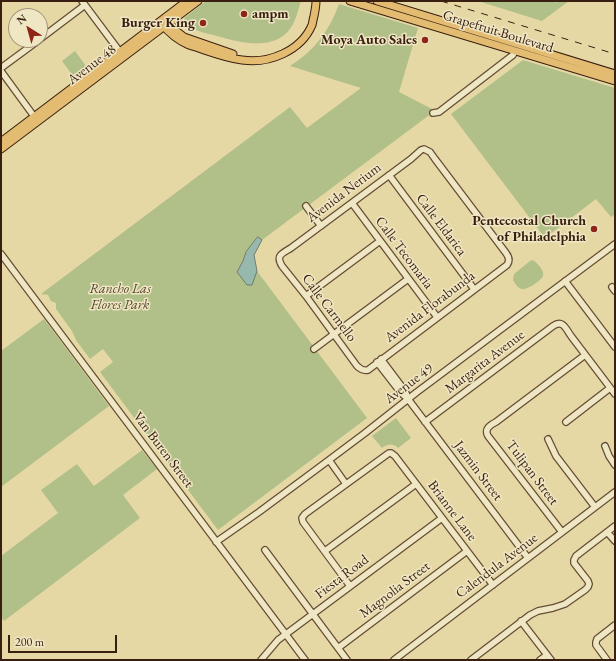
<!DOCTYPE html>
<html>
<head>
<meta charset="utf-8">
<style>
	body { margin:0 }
	#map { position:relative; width:616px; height:661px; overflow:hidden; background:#e6d8a5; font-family:"EB Garamond",serif }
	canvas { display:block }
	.frame { position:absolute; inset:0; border:2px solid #391f10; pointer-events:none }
	.north { position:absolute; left:8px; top:8px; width:40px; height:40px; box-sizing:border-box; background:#efe6c4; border:1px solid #a6967c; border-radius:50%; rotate:323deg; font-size:11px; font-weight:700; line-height:16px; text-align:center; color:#391f10 }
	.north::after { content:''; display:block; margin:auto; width:14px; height:18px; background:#8f2418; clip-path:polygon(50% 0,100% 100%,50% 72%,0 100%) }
	.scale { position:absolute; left:8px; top:635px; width:109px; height:18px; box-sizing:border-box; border:2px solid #391f10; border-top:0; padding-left:5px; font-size:12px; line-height:14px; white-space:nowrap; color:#391f10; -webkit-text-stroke:3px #efe6c4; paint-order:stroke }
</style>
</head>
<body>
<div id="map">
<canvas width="616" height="661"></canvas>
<div class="frame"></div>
<div class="north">N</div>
<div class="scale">200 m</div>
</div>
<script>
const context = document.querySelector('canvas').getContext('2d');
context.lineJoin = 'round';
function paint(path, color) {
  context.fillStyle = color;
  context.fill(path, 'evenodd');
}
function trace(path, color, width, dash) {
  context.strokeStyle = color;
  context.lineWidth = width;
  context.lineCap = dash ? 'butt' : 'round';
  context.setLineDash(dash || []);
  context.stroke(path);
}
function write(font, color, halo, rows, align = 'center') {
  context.font = font + ' "EB Garamond",serif';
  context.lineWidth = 3;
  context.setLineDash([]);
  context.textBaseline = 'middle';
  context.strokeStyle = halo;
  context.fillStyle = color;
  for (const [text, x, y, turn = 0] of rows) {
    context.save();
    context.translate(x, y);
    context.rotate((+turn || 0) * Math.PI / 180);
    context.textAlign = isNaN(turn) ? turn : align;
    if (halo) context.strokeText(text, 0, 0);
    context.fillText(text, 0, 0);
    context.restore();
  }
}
const green = new Path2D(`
	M206,1H301C298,9 297,17 293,24C279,51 244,44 221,37C210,34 196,32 186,25L184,18Z
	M478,1H554L555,3L558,1H569L542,21Z
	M339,4L418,28L399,92L434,110L428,116L262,240L258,237L246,252L243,261L237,272L257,271L367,418L218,530L100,372L113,362L103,349L90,359L76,340L72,331L56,309V303L51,301L48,295L41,294L290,107L307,128L361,88L290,66C314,51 330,30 339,4Z
	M75,51L89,70L76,80L62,61Z
	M523,60L615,88V214L611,217L596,199L545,238L451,114Z
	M533,260C537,263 545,271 543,276C541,281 527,290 522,289C517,288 515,283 513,280L514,274L530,261Z
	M44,319L109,406L1,487V351Z
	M396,418L411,438L398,448C393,443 387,444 382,448L372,436Z
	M142,450L157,469L123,495L140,518L4,621L1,617V556L58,513L41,490L77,464L94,486Z`);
const water = new Path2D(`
	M258,237L262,240L254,255L257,271L252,285H247L237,272L243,261L246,252Z`);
const minor = new Path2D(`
	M82,1L120,52
	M40,39L85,5
	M1,68L39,40
	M1,71L36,119
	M433,113L439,112L513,55L515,51
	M424,149L430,152L435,159L506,253C509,257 510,261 507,265L368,370C363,371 360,369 357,366L306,296L282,266C275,255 283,253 291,248L411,159L421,150Z
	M389,175L474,289
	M352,203L437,317
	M306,206L321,226
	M1,254L305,660
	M565,281L615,347
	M612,287L615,291
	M306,296L380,241
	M314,349L408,279
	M381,359L405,391L408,398
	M377,362L401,393L408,399L528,558
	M425,422L553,326C563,319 566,329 571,336L615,394
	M566,422L610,388
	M548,439L556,456L595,507
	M605,446L609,456L615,465
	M329,460L346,484
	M562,532L488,436C484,429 490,425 496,422L585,355
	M607,532L615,541
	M216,542L259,512L329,460L365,433L417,392L615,244
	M265,550L347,660
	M325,551L416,484
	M350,586L303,522L302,518L305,514L389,453H391L395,456L493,585
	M521,621L551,660
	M338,648L467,551
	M261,660L278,640L442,518
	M394,660L615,492
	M471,660L530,615L538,611L553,608L565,604L585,590L588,587L589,584L588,581L574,563V560L576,556L615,526
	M540,660L547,655
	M607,660L596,645V642L597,639L615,625`);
const major = new Path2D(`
	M350,1L615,81
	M377,1L615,74
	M167,20L175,30L184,37L233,54
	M161,23C169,33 177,40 189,45C206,50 224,58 242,60C269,64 301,51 312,25C313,22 313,19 314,16C315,11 316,6 316,1
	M1,142L187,1
	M1,149L198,1`);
const rail = new Path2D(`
	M441,1L615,54`);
const markers = [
	[244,14,4,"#8f2418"],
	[203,23,4,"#8f2418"],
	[425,40,4,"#8f2418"],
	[594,229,4,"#8f2418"]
];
const poiNames = [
	["ampm",252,14,"left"],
	["Burger King",195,23],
	["Moya Auto Sales",417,40],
	["Pentecostal Church",586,221],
	["of Philadelphia",586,237]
];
const streetNames = [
	["Grapefruit Boulevard",498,32,17],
	["Avenue 48",92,65,-37],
	["Avenida Nerium",344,193,-37],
	["Calle Eldarica",441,225,53],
	["Calle Tecomaria",404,253,53],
	["Avenida Florabunda",430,307,-37],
	["Calle Carmello",329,308,53],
	["Margarita Avenue",485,362,-37],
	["Avenue 49",409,384,-37],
	["Van Buren Street",163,450,53],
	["Jazmin Street",478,471,53],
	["Tulipan Street",532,473,53],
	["Brianne Lane",452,511,53],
	["Calendula Avenue",497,566,-37],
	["Fiesta Road",342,577,-37],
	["Magnolia Street",395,590,-37]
];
const parkNames = [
	["Rancho Las",120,289],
	["Flores Park",120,305]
];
paint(green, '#b1bf89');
paint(water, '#97b9ad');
trace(water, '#717b6e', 1);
trace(minor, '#644d35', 8);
trace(major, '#391f10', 9);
trace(minor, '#efe6c4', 5.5);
trace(major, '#e3bc72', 7);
trace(rail, '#391f10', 1, [7, 7]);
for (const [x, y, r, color] of markers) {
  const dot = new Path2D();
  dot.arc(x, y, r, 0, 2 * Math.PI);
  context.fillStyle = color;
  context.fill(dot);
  trace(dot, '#efe6c4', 1.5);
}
write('bold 14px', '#391f10', '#efe6c4', poiNames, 'right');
write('14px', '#391f10', '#efe6c4', streetNames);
write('italic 14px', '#57472e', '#efe6c4', parkNames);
</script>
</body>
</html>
